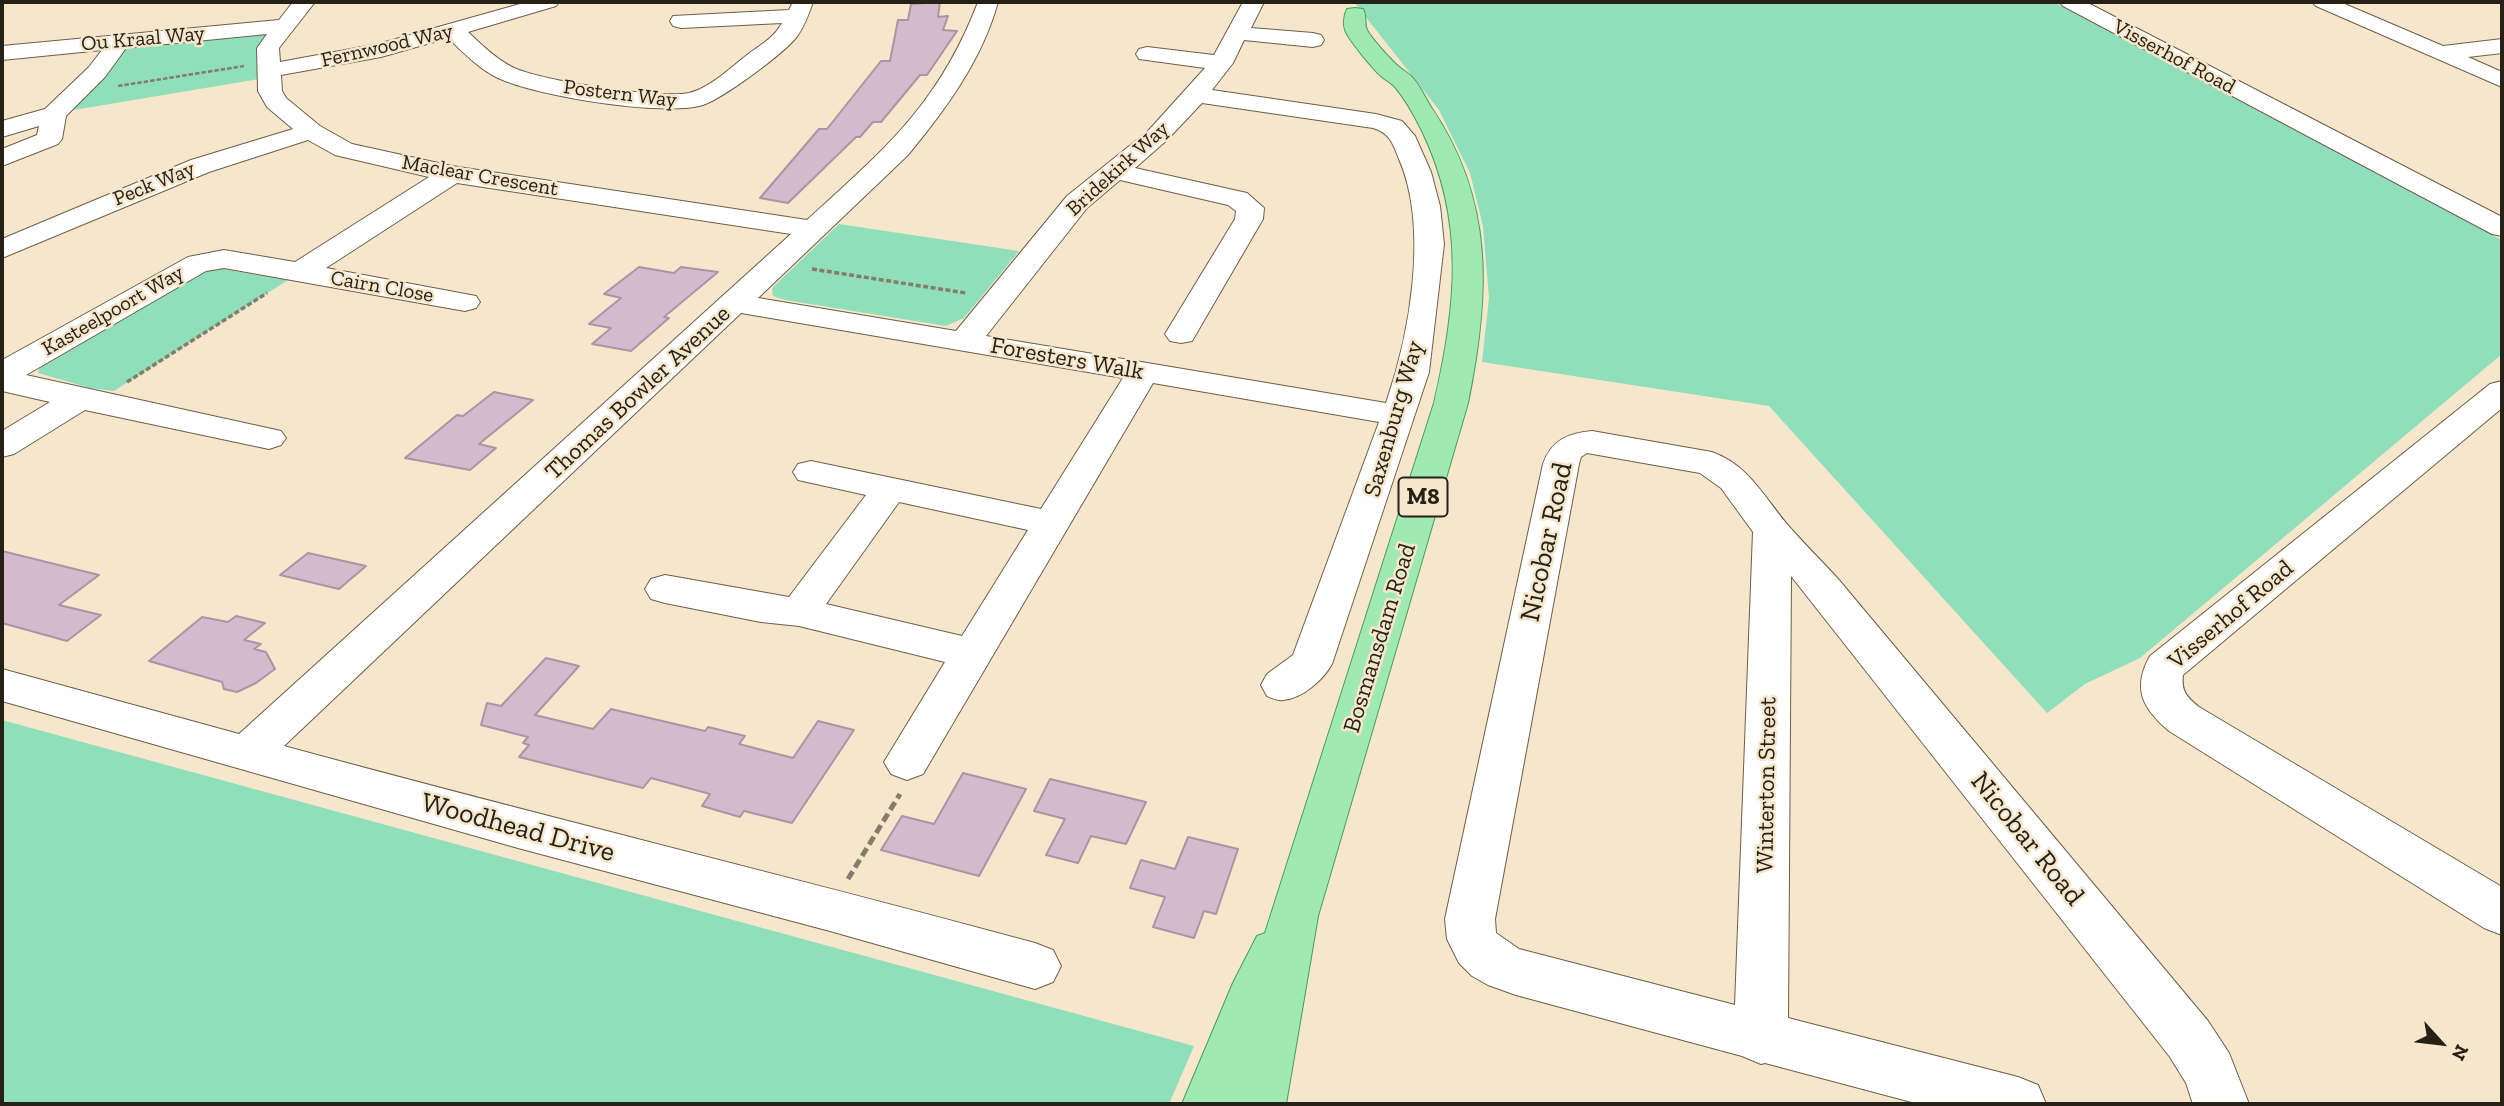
<!DOCTYPE html>
<html>
<head>
<meta charset="utf-8">
<style>
	body { margin:0 }
	#map { position:relative; width:2504px; height:1106px; overflow:hidden; background:#f6e7cc; font-family:"Zilla Slab",serif }
	canvas { display:block }
	.frame { position:absolute; inset:0; border:4px solid #262117; pointer-events:none }
	.north { position:absolute; left:2406px; top:1008px; width:70px; height:70px; -webkit-text-stroke:5px #f6e7cc; paint-order:stroke; rotate:117deg; font-size:19px; font-weight:700; line-height:28px; text-align:center; color:#262117 }
	.north::after { content:''; display:block; margin:auto; width:24px; height:32px; background:#262117; clip-path:polygon(50% 0,100% 100%,50% 72%,0 100%) }
</style>
</head>
<body>
<div id="map">
<canvas width="2504" height="1106"></canvas>
<div class="frame"></div>
<div class="north">N</div>
</div>
<script>
const context = document.querySelector('canvas').getContext('2d');
context.lineJoin = 'round';
function paint(path, color) {
  context.fillStyle = color;
  context.fill(path, 'evenodd');
}
function trace(path, color, width, dash) {
  context.strokeStyle = color;
  context.lineWidth = width;
  context.lineCap = dash ? 'butt' : 'round';
  context.setLineDash(dash || []);
  context.stroke(path);
}
function write(font, color, halo, rows, align = 'center') {
  context.font = font + ' "Zilla Slab",serif';
  context.lineWidth = 5;
  context.setLineDash([]);
  context.textBaseline = 'middle';
  context.strokeStyle = halo;
  context.fillStyle = color;
  for (const [text, x, y, turn = 0] of rows) {
    context.save();
    context.translate(x, y);
    context.rotate((+turn || 0) * Math.PI / 180);
    context.textAlign = isNaN(turn) ? turn : align;
    if (halo) context.strokeText(text, 0, 0);
    context.fillText(text, 0, 0);
    context.restore();
  }
}
const green = new Path2D(`
	M1354,2H2053L2502,240V354L2140,658L2085,684L2047,713L1769,406L1482,362L1489,298L1483,226L1470,173L1439,110Z
	M262,33L267,37L259,79L62,112L122,49L132,45Z
	M839,224L1019,251L964,318L946,326L785,300L773,296L772,288Z
	M216,268L288,280L114,391L90,388L38,373L40,365L197,273Z
	M2,720L1194,1046L1169,1104H2Z`);
const building = new Path2D(`
	M940,2L938,17L948,16L943,30L957,31L927,75H920L881,122H873L860,137H856L788,203L760,198L819,129H827L881,61H890L898,20H908L911,4Z
	M639,267L674,273L681,267L718,272L664,317L669,318L631,351L592,344L611,328L589,324L621,298L604,294Z
	M494,392L533,400L479,444L496,448L470,470L405,458L457,415L463,416Z
	M2,551L99,575L59,605L101,615L67,641L2,623Z
	M308,553L366,566L339,589L280,575Z
	M236,616L265,623L244,640L261,644L254,649L266,652L275,669L256,683L237,692L224,689L222,682L149,661L202,617L228,622Z
	M546,658L579,666L535,715L593,729L611,709L705,731L708,727L745,736L739,744L793,758L818,721L854,730L792,823L744,811L740,817L702,806L710,794L651,778L643,788L519,757L529,745L523,743L528,737L481,725L487,703L501,706Z
	M963,773L1026,789L979,876L881,850L902,816L934,824Z
	M1050,779L1146,802L1126,844L1091,836L1078,863L1046,855L1065,819L1034,811Z
	M1188,837L1238,849L1216,914L1204,911L1194,938L1153,927L1165,897L1130,888L1141,860L1175,869Z`);
const pathFar2 = new Path2D(`
	M118,86L244,66`);
const pathFar1 = new Path2D(`
	M812,269L966,293
	M127,382L267,293`);
const path = new Path2D(`
	M848,879L900,794`);
const minor = new Path2D(`
	M293,2H315L279,48L280,62L378,44L527,2H559L556,6L468,32C482,45 497,60 514,68C543,81 659,99 689,93C710,88 730,68 747,55C759,46 775,37 782,23L681,28L673,26L670,21L673,16L789,10L793,2H813C809,13 805,25 798,35C788,51 722,99 703,105C664,117 536,96 498,78C479,69 463,52 448,38L381,57L281,75L282,91L286,98L320,126L352,144L452,166L807,220C885,149 939,104 978,2H998C982,60 946,109 908,155L758,298L956,331L1067,196L1148,131L1205,68L1139,59L1136,54L1139,49L1147,47L1214,55L1243,2H1264L1251,28L1313,33L1321,35L1324,40L1321,45L1313,47L1244,40L1233,63L1212,90L1376,114L1402,121L1415,136L1431,172L1440,206L1444,244L1429,372L1332,664C1324,679 1302,699 1283,700C1278,701 1272,698 1267,696L1261,685L1267,674L1293,655L1379,422L1153,383L923,774L907,780L891,774L884,762L945,662L799,626L761,622L665,603L651,599L645,589L651,579L665,575L789,597L866,495L798,480L793,472L798,464L811,461L1041,509L1123,378L741,313L284,746C533,814 785,875 1035,943L1053,950L1061,966L1053,982L1035,989L830,931L518,848L2,701V669L239,734L791,234L457,183L326,268L476,296L480,302L476,308L465,311L224,268L206,271L26,375L281,431L286,438L281,445L269,449L85,410L14,454L2,457V431L50,402L2,391V362L4,359L188,257L224,250L295,262L429,177L335,155L308,140L209,172L2,258V239L191,160L293,129L267,107L258,91L257,48L267,34L126,48L105,77L66,116L62,139L58,144L2,166V149L37,135L39,126L2,137V121L45,109L89,67L102,50L2,60V46L279,20ZM1202,103L1373,128C1390,133 1393,144 1399,159C1429,228 1410,334 1386,403L986,336L1087,208L1120,180L1228,205L1236,211L1235,219L1165,334L1170,341L1181,343L1192,341L1263,219L1264,208L1247,193L1135,168L1166,141ZM899,502L1028,530L962,636L826,604Z
	M2059,2H2086L2502,217V236L2492,234L2063,6Z
	M2312,2H2340L2443,46L2502,39V53L2468,57L2502,72V87L2316,6Z
	M2502,381V408L2183,675C2181,692 2187,697 2199,707L2502,887V935L2484,928L2169,731C2142,708 2132,688 2150,656L2490,384Z
	M1592,431L1712,452C1748,465 1763,495 1786,523C1803,543 1822,561 1839,580L2208,1021L2229,1053L2249,1104H2193L2186,1083L2170,1057L1791,576L1788,1018L2018,1077L2038,1085L2046,1104H1919L1765,1063L1761,1064L1742,1056L1516,995L1488,985L1472,976L1459,963L1447,939L1445,919L1543,464C1551,440 1569,433 1592,431ZM1587,453L1700,473L1721,488L1753,532L1735,1005L1519,949L1496,933L1495,919L1579,464L1581,457Z`);
const major = new Path2D(`
	M1355,8L1363,9C1367,16 1364,23 1367,30C1371,38 1391,60 1398,66C1402,70 1407,72 1411,76C1419,84 1425,97 1431,107C1495,201 1490,296 1468,403L1318,916L1286,1104H1182L1233,983L1257,936L1265,933L1434,403C1456,309 1466,222 1422,131C1415,117 1405,98 1394,86C1390,82 1385,80 1381,76C1373,69 1348,39 1345,30C1343,24 1344,15 1347,9Z`);
const farStreetnames = [
	["Ou Kraal Way",143,39,-5],
	["Fernwood Way",387,46,-13],
	["Visserhof Road",2174,57,28],
	["Postern Way",620,94,7],
	["Bridekirk Way",1118,169,-42],
	["Maclear Crescent",480,176,10],
	["Peck Way",154,184,-22],
	["Cairn Close",382,287,10],
	["Kasteelpoort Way",113,311,-30]
];
const shields = [
	[1423,497,49]
];
const shieldNames = [
	["M8",1423,497]
];
const streetNames = [
	["Foresters Walk",1067,359,10],
	["Thomas Bowler Avenue",638,393,-43],
	["Saxenburg Way",1394,419,-74],
	["Visserhof Road",2231,615,-40],
	["Bosmansdam Road",1380,638,-73],
	["Winterton Street",1767,785,-89]
];
const nearStreetnames = [
	["Nicobar Road",1547,542,-78],
	["Woodhead Drive",518,828,15],
	["Nicobar Road",2027,839,51]
];
paint(green, '#90dfbb');
paint(building, '#d4bacc');
trace(building, '#ad93a4', 2);
trace(minor, '#6c5f47', 2);
trace(major, '#4b9b5c', 2);
trace(pathFar2, '#867c6b', 2.5, [4.5, 2]);
trace(pathFar1, '#867c6b', 3.5, [5, 2.5]);
trace(path, '#867c6b', 5, [9, 4.5]);
paint(minor, '#fff');
paint(major, '#9feab3');
write('21px', '#262117', '#f6e7cc', farStreetnames);
for (const [x, y, w] of shields) {
  const box = new Path2D();
  box.roundRect(x - w / 2, y - 19.5, w, 39, 5);
  context.fillStyle = '#f6e7cc';
  context.fill(box);
  trace(box, '#262117', 2);
}
write('bold 23px', '#262117', null, shieldNames);
write('24px', '#262117', '#f6e7cc', streetNames);
write('28px', '#262117', '#f6e7cc', nearStreetnames);
</script>
</body>
</html>
